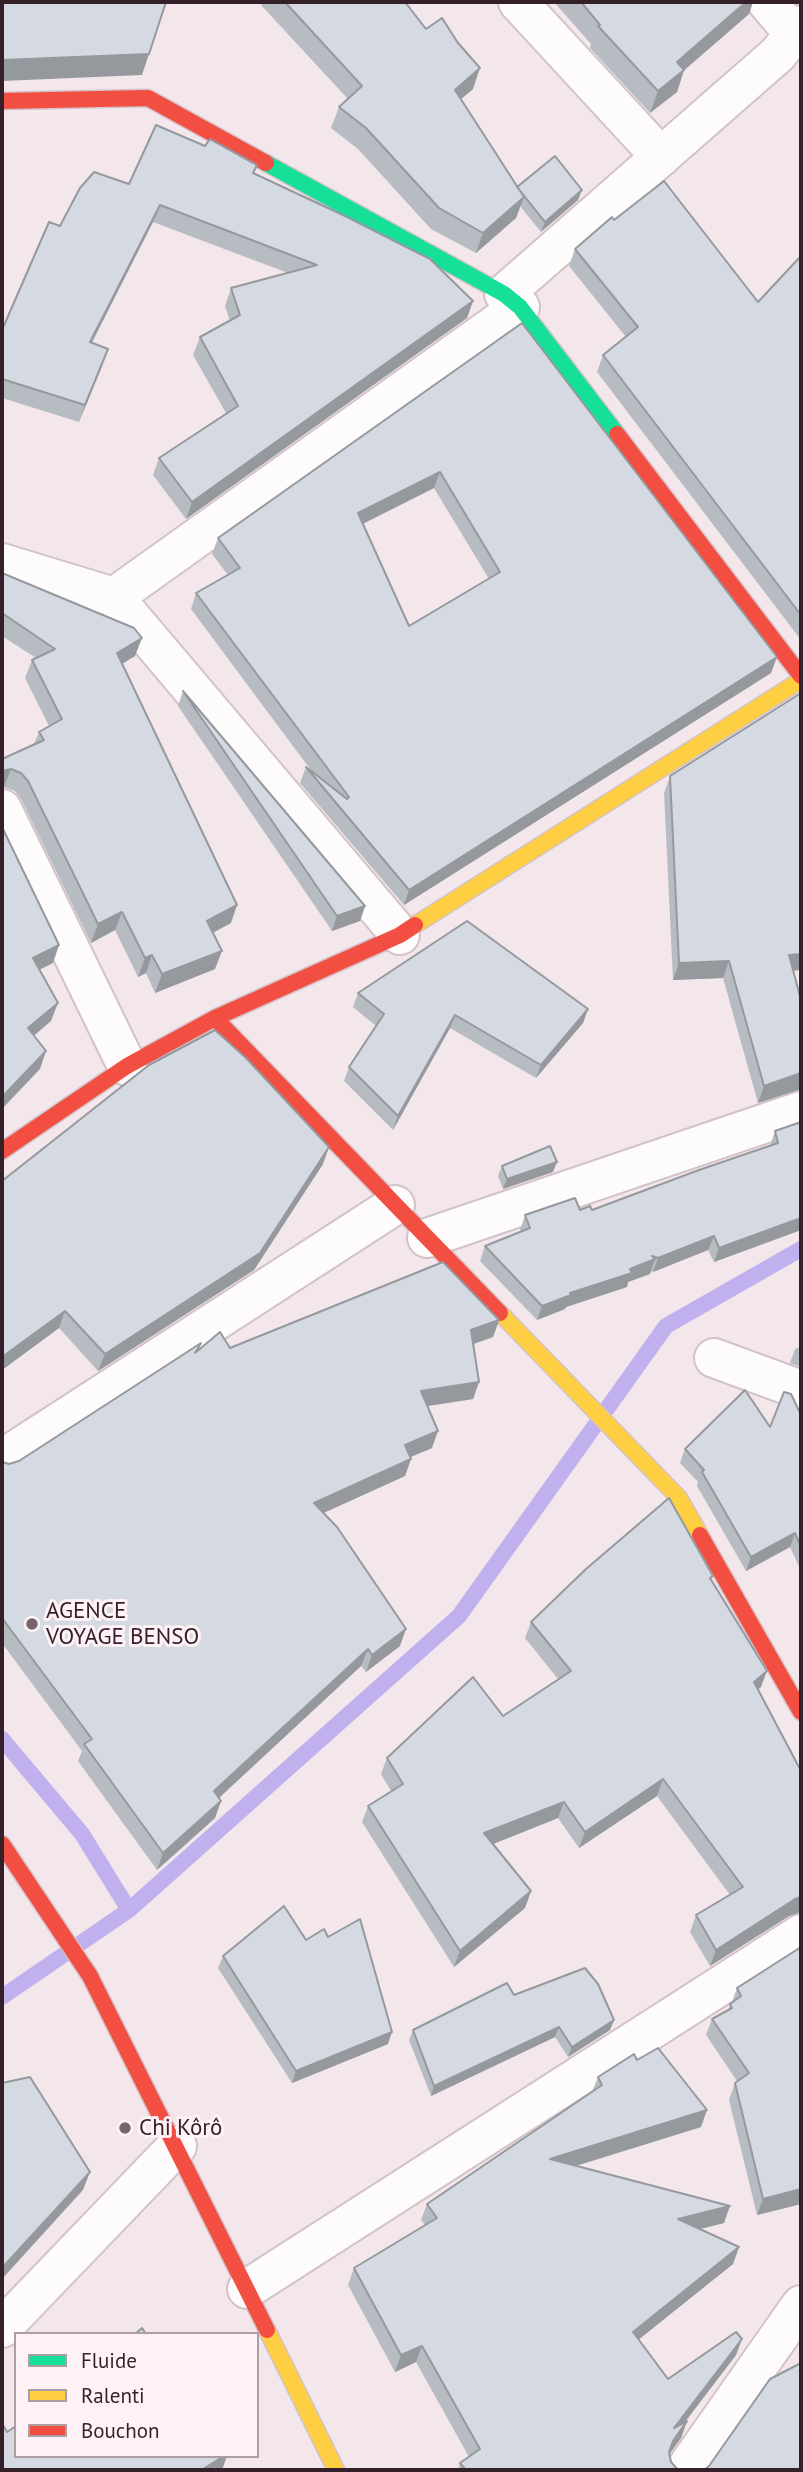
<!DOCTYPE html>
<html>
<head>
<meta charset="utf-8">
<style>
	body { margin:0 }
	#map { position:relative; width:803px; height:2472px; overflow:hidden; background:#f4e7eb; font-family:"PT Sans",sans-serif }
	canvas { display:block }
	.frame { position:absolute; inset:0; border:4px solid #351f28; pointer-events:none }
	.legend { position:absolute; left:14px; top:2332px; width:245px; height:126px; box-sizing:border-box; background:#fef2f6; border:2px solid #ae9ea4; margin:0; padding:9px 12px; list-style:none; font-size:21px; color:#351f28 }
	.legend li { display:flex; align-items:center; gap:14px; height:35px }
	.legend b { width:35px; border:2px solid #ae9ea4 }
</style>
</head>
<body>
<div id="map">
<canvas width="803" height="2472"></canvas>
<div class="frame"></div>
<ul class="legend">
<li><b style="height:9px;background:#16e098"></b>Fluide</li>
<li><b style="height:9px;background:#ffcf43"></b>Ralenti</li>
<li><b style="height:9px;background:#f24e42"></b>Bouchon</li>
</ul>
</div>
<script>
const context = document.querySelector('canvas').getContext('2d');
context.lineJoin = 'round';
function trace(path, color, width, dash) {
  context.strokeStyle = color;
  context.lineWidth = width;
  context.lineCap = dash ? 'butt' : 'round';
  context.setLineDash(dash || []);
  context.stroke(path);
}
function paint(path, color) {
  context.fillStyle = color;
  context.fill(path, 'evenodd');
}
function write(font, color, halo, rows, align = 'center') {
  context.font = font + ' "PT Sans",sans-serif';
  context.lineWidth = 6;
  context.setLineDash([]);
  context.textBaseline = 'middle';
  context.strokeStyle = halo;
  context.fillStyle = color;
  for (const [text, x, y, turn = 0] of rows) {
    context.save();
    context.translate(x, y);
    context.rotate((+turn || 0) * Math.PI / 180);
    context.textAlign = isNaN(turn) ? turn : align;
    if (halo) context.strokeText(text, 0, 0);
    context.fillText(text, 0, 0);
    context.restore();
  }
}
const stream = new Path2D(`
	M2,1739L82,1834L129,1910
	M2,1997L129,1910L459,1616L666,1326L801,1249`);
const street = new Path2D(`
	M518,2L661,157
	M767,2L794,34
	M504,294L778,54L801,25
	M2,563L114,597L400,935
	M114,597L520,307
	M2,809L127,1066
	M427,1238L801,1111
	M714,1358L801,1390
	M2,1459L395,1205
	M247,2289L801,1934
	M2,2328L177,2146
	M685,2470L801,2305`);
const fast = new Path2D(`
	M266,163L504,294L520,307L617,434`);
const slow = new Path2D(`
	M415,925L801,680
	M500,1313L679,1498L700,1535
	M267,2330L336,2470`);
const jam = new Path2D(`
	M2,101L148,98L266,163
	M617,434L801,676
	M215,1018L500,1313
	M2,1151L127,1066L215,1018L400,935L415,925
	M700,1535L801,1712
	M2,1844L90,1976L267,2330`);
const wall = new Path2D(`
	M263,2H405L473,89L461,99L517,187L578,200L541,232L520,206L516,218L476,253L431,229L358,149L331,128L339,107L348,99L261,5Z
	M554,2H753L749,14L684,70L677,92L650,113L590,48L591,44Z
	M205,146L257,165L254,173L473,301L467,318L186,519L153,475L159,458L226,413L193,355L200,337L230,321L225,306L231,288L288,273L153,222L92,343L102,366L79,422L2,398V330L60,226L129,184Z
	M614,220L758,302L801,256V640L597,372L603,355L626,337L569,266L575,249Z
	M522,323L771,673L404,905L300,783L306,767L313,773L191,609L196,593L228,575L212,554L218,538ZM434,488L489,579L409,626L363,524Z
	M2,573L135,656L122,664L231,923L213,933L215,969L155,993L146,973L138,977L115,930L91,943L21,799L15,791L4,787L2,759L34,744L39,732L49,726L25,678L32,660L36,658L2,636Z
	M183,691L365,906L360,921L332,931L178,706Z
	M670,776L793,971L801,1000V1089L758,1103L723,978L673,980L664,793Z
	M358,993L588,1009L583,1023L536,1078L450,1028L393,1130L344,1081L349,1067L376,1026L353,1007Z
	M801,1122V1230L714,1262L708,1250L653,1272L651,1271L650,1274L628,1282L627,1287L566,1307L565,1309L537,1320L480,1261L485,1246L521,1232L520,1230L525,1215L580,1210H592L770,1146L775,1131Z
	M323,1164L254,1270L98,1371L59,1328L2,1370V1181Z
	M502,1166L553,1172L503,1189L498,1176Z
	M499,1320L493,1337L473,1344L479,1382L473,1399L427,1406L432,1448L410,1457L411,1459L405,1476L323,1513L400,1646L366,1672L361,1666L219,1798L221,1801L215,1818L157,1870L78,1761L82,1751L2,1643V1462L9,1464L19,1461L201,1343L199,1349L230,1348Z
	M801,1347V1367L790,1363L795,1349Z
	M801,1415V1571L790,1547L746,1571L697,1486L698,1482L680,1463L685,1449L770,1427Z
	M712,1581L761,1687L758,1690L801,1771V1912L789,1916L710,1966L690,1932L696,1915L730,1895L657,1796L579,1848L558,1818L493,1844L531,1891L525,1908L454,1967L362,1822L368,1806L391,1791L381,1774L387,1758L503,1716L558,1679L525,1638L531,1622Z
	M306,1940L388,2044L292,2083L218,1968L223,1956Z
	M801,1947V2204L757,2215L729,2100L735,2083L737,2081L706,2035L712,2019L728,2010L730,2004L732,2002L737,1988Z
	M514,1995L614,2020L610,2030L568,2057L555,2037L431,2096L409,2040L413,2030Z
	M637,2060L701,2127L576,2166L724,2223L699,2229L739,2247L733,2264L638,2339L668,2379L742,2339L736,2355L685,2422L687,2421L681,2438L670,2454L671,2462L678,2470H458L460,2463L469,2457L416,2362L395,2372L348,2285L354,2268L425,2225L421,2220L427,2204L592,2092L598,2077Z`);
const shadedWall = new Path2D(`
	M746,2H753L749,14L681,73L684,70L677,92L650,113L658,91L677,62Z
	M149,54L142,75L2,81V60Z
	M480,68L473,89L448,110L455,90Z
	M582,190L578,200L541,232L545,222Z
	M524,197L516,218L476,253L483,233Z
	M160,205L153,222L83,359L90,342Z
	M473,301L467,318L186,519L192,502Z
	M108,349L102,366L79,422L85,405Z
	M440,472L434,488L352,529L358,513Z
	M142,638L135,656L110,671L117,653Z
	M777,657L771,673L404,905L409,890Z
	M11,769L4,787L2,788V771Z
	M237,905L231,923L200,939L207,921Z
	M365,906L360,921L332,931L337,916Z
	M122,912L115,930L91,943L98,924Z
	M59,945L53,963L27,976L33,958Z
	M222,951L215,969L155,993L162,974Z
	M801,954V970L783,972L789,955Z
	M152,955L146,973L138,977L145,958Z
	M729,961L723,978L673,980L679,963Z
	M58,1003L51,1021L22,1046L28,1028Z
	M588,1009L583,1023L536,1078L541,1065Z
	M455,1015L450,1028L393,1130L398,1116Z
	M46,1051L40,1069L2,1109V1097Z
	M801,1073V1089L758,1103L764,1086Z
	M329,1147L323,1164L254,1270L98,1371L105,1354Z
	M557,1162L553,1172L503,1189L507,1179Z
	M801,1218V1230L714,1262L719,1248Z
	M714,1236L708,1250L653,1272L658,1258Z
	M655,1259L650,1274L628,1282L627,1287L566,1307L565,1309L537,1320L542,1306L570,1293Z
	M65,1311L59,1328L2,1370V1357Z
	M499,1320L493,1337L465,1347L471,1330Z
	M479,1382L473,1399L415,1408L421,1391Z
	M438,1431L432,1448L399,1462L405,1445Z
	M411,1459L405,1476L308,1520L314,1503Z
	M795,1533L790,1547L746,1571L751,1557Z
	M406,1629L400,1646L366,1672L372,1655Z
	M368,1649L361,1666L208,1808L214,1791Z
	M767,1671L761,1687L748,1698L754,1682Z
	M663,1779L657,1796L579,1848L585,1832Z
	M221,1801L215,1818L157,1870L163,1853Z
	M564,1802L558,1818L478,1850L484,1833Z
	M531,1891L525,1908L454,1967L460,1951Z
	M801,1897V1912L789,1916L710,1966L716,1950L795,1899Z
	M614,2020L610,2030L568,2057L572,2047Z
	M559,2027L555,2037L431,2096L434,2086Z
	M392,2032L388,2044L292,2083L296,2071Z
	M707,2110L701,2127L543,2176L550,2159Z
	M90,2172L83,2190L2,2279V2268Z
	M801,2189V2204L757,2215L763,2199Z
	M730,2206L724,2223L672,2236L678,2219Z
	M739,2247L733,2264L627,2349L633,2332Z
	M742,2339L736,2355L668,2444L674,2428Z
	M422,2346L416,2362L395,2372L401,2355Z
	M687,2421L681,2438L667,2457L673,2441Z
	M224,2456H227L222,2470H202L203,2469Z`);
const building = new Path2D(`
	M2,2H166L149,54L2,60Z
	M285,2H405L426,29L442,18L458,43L480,68L455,90L524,197L483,233L439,208L366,128L339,107L362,86Z
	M581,2H746L677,62L684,70L658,91L598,26L600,25Z
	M156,125L205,146L210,139L257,165L253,173L345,216L430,259L473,301L192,502L159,458L238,406L200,337L240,315L231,288L317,265L160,205L90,342L108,349L85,405L2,379V330L49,222L60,226L80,188L94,172L129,184Z
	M555,156L582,190L545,222L517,187Z
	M664,181L758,302L801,256V615L603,355L638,327L575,249L612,217L614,220Z
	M522,323L777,657L409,890L306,767L347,799L349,797L196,593L240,568L218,538ZM440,472L500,572L409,626L358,513Z
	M2,573L134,628L142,638L117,653L237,905L207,921L222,951L162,974L152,955L145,958L122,912L98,924L28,781L21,773L11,769L2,771V759L44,740L39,732L62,719L32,660L55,649L2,613Z
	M183,691L365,906L337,916Z
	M801,693V954L789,955L801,1000V1073L764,1086L729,961L679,963L670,776Z
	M2,827L59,945L33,958L58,1003L28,1028L46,1051L2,1097Z
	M467,921L588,1009L541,1065L455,1015L398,1116L349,1067L384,1014L358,993Z
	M215,1030L246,1058L329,1147L260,1253L105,1354L65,1311L2,1357V1181L149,1065Z
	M801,1122V1218L719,1248L714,1236L658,1258L652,1256L655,1259L630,1269L632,1273L570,1293L571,1295L542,1306L485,1246L530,1228L525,1215L575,1198L580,1210L590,1206L592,1210L699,1170L778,1143L775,1131Z
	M550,1146L557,1162L507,1179L502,1166Z
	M443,1262L499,1320L471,1330L479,1382L421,1391L438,1431L405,1445L411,1459L314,1503L337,1527L406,1629L372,1655L368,1649L214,1791L221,1801L163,1853L84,1744L92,1739L2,1618V1462L9,1464L19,1461L201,1343L195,1353L220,1332L230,1348Z
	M745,1390L770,1427L784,1392L791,1394L801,1415V1547L795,1533L751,1557L702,1472L704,1470L685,1449Z
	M669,1498L713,1576L710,1578L767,1671L754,1682L801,1771V1897L795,1899L716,1950L696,1915L743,1887L663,1779L585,1832L564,1802L484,1833L531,1891L460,1951L368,1806L403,1784L387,1758L473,1677L503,1716L571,1671L531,1622L586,1569Z
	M284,1906L306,1940L324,1929L328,1937L360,1919L392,2032L296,2071L223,1956Z
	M801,1947V2189L763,2199L735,2083L749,2073L712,2019L732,2008L730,2004L741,1996L737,1988Z
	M585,1968L598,1984L614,2020L572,2047L559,2027L434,2086L413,2030L507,1983L514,1995Z
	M658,2048L707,2110L550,2159L730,2206L678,2219L739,2247L633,2332L668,2379L736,2332L742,2339L674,2428L687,2421L673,2441L669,2452L671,2462L678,2470H466L460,2463L480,2449L422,2346L401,2355L354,2268L437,2218L427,2204L602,2085L598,2077L634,2054L637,2060Z
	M30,2077L90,2172L2,2268V2083Z
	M142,2328L146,2334H135Z
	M801,2363V2470H704L709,2466L770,2379Z
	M2,2423L7,2432L16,2426V2456H224L203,2469L204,2470H2Z`);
const markers = [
	[32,1624,7,"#78656c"],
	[125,2128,7,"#78656c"]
];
const poiNames = [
	["AGENCE",46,1611],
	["VOYAGE BENSO",46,1637],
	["Chi Kôrô",139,2128]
];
trace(stream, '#c1b0ee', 16);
trace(street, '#d3c2c8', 42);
trace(fast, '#d3c2c8', 19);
trace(slow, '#d3c2c8', 19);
trace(jam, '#d3c2c8', 19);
trace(street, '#fdfbfc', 38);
trace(fast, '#16e098', 16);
trace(slow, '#ffcf43', 16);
trace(jam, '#f24e42', 16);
paint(wall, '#b7bbc2');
paint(shadedWall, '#95999e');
paint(building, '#d5dae2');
trace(building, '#95999e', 2);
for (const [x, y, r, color] of markers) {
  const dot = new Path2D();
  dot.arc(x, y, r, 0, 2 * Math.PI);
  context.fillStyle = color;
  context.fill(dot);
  trace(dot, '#fef2f6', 2.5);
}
write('23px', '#351f28', '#fef2f6', poiNames, 'left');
</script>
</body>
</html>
